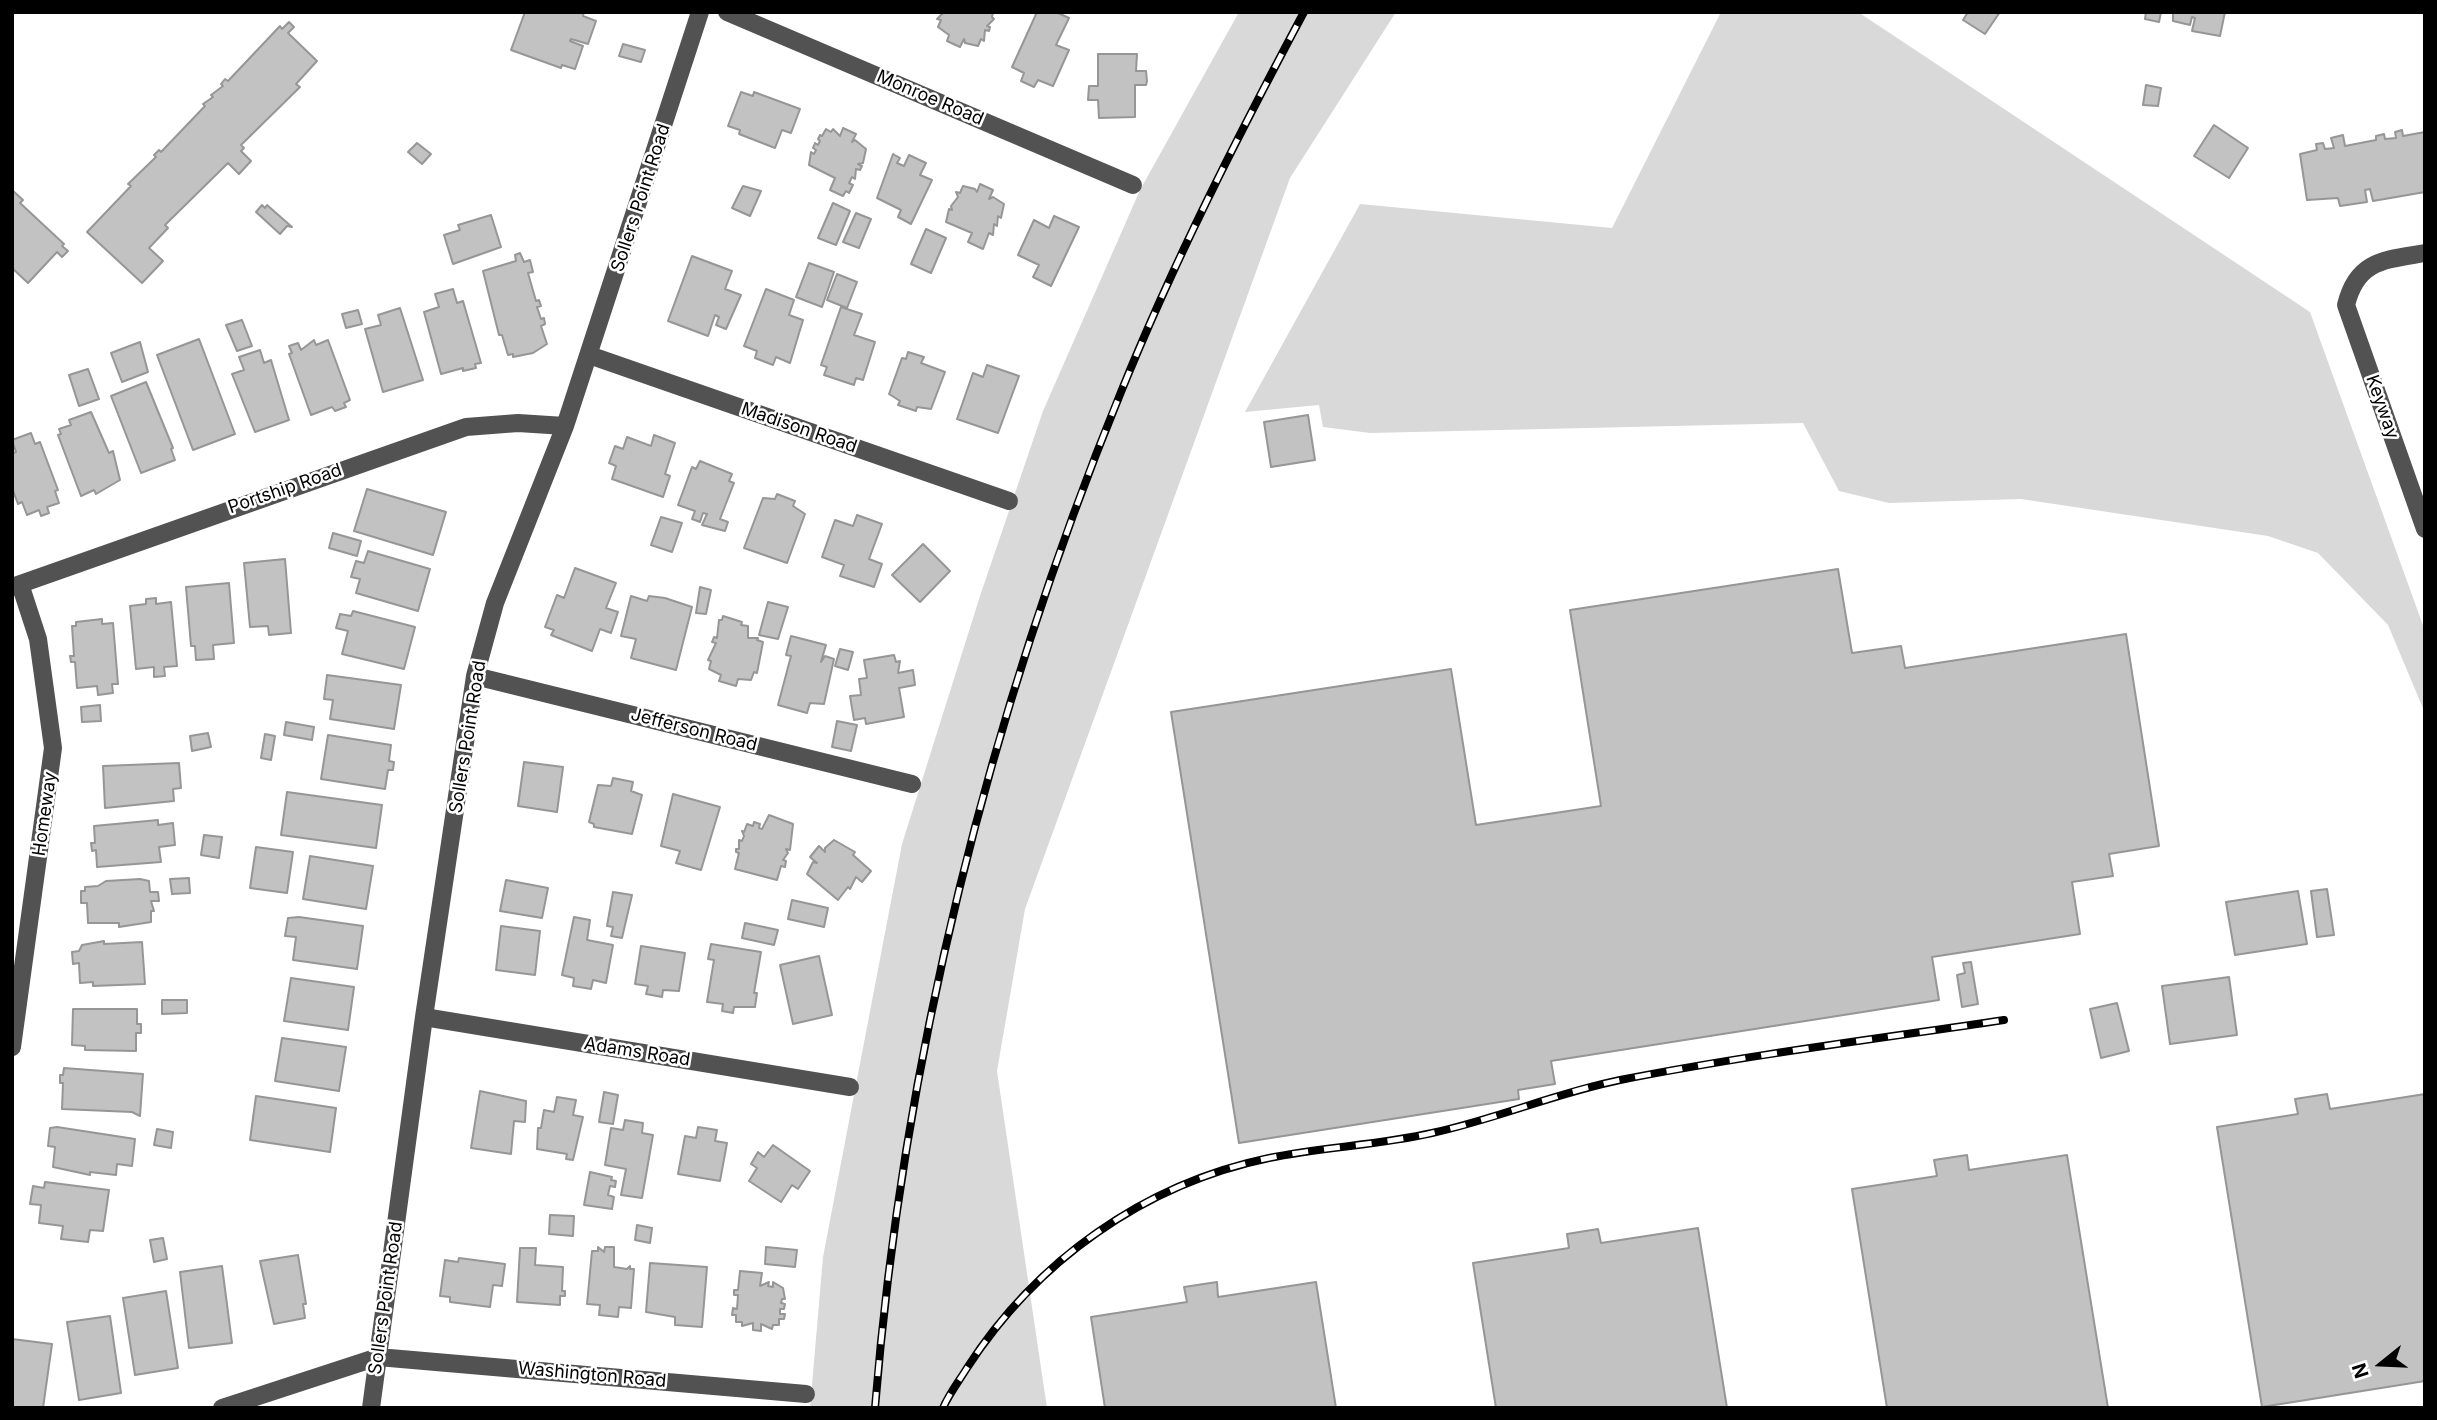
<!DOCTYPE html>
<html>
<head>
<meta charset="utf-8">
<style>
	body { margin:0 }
	#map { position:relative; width:2437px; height:1420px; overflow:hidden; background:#fff; font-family:Inter,sans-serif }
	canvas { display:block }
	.frame { position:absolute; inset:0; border:14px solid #000; pointer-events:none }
	.north { position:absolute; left:2346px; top:1329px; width:70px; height:70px; -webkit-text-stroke:5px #fff; paint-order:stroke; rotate:252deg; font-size:19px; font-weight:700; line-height:28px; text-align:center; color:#000 }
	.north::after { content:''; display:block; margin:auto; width:24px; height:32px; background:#000; clip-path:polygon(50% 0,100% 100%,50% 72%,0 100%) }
</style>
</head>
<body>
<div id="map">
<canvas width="2437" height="1420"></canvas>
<div class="frame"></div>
<div class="north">N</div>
</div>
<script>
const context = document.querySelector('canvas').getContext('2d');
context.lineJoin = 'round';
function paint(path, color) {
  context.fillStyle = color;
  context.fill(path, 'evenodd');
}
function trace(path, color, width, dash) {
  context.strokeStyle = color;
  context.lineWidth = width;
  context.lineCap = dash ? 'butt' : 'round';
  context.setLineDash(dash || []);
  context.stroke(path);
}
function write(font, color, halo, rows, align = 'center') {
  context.font = font + ' Inter,sans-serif';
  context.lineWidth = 5;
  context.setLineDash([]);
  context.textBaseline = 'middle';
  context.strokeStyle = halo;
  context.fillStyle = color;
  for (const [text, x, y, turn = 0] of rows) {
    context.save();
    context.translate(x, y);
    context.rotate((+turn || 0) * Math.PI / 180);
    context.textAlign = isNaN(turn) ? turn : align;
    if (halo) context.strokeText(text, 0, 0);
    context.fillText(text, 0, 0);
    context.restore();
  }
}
const green = new Path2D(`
	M1239,12H1396L1290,178L1025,909L997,1071L1047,1408H810L823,1257L902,844L980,596L1043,411L1140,190Z
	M1721,12H1858L2310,312L2425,631V713L2388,625L2318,553L2268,536L2021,499L1889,503L1839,491L1803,423L1370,433L1323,427L1319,405L1245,412L1360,204L1612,228Z`);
const building = new Path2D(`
	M525,12H584L583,16L596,21L588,44L571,39L570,41L583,46L575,69L562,65L561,68L511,50Z
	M944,12H993L992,17L994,19L987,26L990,27L989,31L985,30L984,41L981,39L978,46L965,43L964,39L960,47L947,41L949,35L938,27L941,20L937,19Z
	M1037,12H1056L1069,18L1056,45L1069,50L1053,86L1038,80L1034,87L1021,81L1024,73L1012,67Z
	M1968,12H2000L1985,34L1963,20Z
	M2146,12H2161L2159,22L2145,19Z
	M2173,12H2225L2220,36L2192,31L2195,18L2192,17L2190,25L2173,21Z
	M289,22L294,27L288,33L317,61L296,84L300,87L241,145L244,148L241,151L251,161L239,174L228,163L165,225L168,228L149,248L163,261L142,283L87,232L131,186L128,184L156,157L154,155L159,150L161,152L205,106L203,104L213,97L211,95L223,86L221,84L225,79L228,81L280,26L282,29Z
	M623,44L645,50L641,62L619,56Z
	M1098,54H1137L1136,71H1146L1147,81L1146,85H1135V117L1099,118L1098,100H1088L1089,86H1098Z
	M2146,85L2161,88L2158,106L2143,105Z
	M741,92L753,96L754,92L800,109L791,133L782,130L775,148L739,134L740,130L728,126Z
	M2214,125L2248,148L2229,178L2194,156Z
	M843,128L856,134L852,142L855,140L866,149L863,163L858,164L862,166L860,170L856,169L855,179L852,177L849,183L853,185L849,193L846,191L843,196L830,190L835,178L809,165L811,152L814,154L816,150L813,148L815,143L818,145L820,141L818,139L820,135L822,136L826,129L831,132L833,129L840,136Z
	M2402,130L2403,136L2425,132V192L2373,201L2370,189L2365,190L2367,202L2340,206L2338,198L2307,200L2300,154L2317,150L2316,144L2323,143L2325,149L2334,148L2331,138L2343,135L2345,146L2376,140V136L2384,134L2385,139L2396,138L2395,132Z
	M417,143L431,154L422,164L408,152Z
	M893,154L900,158L897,163L904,166L909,155L926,163L920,175L932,180L911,224L898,217L901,210L877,198Z
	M980,184L993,190L989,199L993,197L1004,204L1001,218L998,216L997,226L994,224L993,235L989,233L983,249L968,242L972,233L946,222L949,209L952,210L951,206L958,197L956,192L960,193L963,186L975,189L977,192Z
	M743,186L761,191L750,216L732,208Z
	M12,190L23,200L20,203L64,244L62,246L68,251L62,257L57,252L28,283L12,268Z
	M833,203L850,211L836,245L818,238Z
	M262,205L265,208L267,205L292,227L287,226L280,234L256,212Z
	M856,213L871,219L859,248L843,242Z
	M491,215L501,247L453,264L444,235L460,230L458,225Z
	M1054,216L1079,227L1051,286L1033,277L1039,265L1018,255L1034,220L1049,228Z
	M926,229L946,238L931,273L911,264Z
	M520,253L524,262L530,260L533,272L528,273L536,301L539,300L541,306L537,307L541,319L544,318L545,324L541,326L547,344L533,353L513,357V354L508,355L502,335H499L483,271L516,261L515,255Z
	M692,256L732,271L725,289L741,295L726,329L716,325L719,317L715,315L708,336L668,321Z
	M809,263L834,272L822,307L796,297Z
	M837,274L857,282L847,308L827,300Z
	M453,289L457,303L463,301L481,363L475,364L476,368L463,371V368L441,374L424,312L439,307L435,294Z
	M766,289L794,300L789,315L803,320L790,363L776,357L773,365L755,358L757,351L744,346Z
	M841,307L862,314L854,335L875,342L863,380L856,378L854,385L824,375L827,367L821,365Z
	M400,308L423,380L383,392L365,329L381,325L378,315Z
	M358,310L362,324L346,328L342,314Z
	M242,320L252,346L237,351L226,325Z
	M199,339L235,434L193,450L157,355Z
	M314,340L316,345L328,340L350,400L344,403L346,407L335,411L332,407L311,415L289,354L292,353L289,346L298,343L301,350Z
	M140,342L148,372L122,382L111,353Z
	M260,350L264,363L271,360L289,420L255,432L232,374L244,370L239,357Z
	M908,352L924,357L921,363L945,372L931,409L917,407L916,411L898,405L900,401L889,394L902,358L906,359Z
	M987,365L1019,376L998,433L957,419L973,373L983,377Z
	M88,369L99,399L79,406L69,375Z
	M146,382L173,448L171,449L175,460L141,473L111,396Z
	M91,412L109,453L113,451L120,480L96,494L94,490L81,496L58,435L61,434L59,429L71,425L69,420Z
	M1308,415L1315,460L1271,467L1264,422Z
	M31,433L35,444L40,442L58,490L55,491L59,503L47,507L49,513L41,516L39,510L27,515L22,502L18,504L12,488V453L16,452L12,440Z
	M654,435L675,443L665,474L670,476L663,497L612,479L616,466L609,463L615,446L623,449L627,437L651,446Z
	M700,461L732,474L729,481L734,483L720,519L728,522L725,531L702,525L707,514L703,513L700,522L692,519L695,511L678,505L692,467L696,469Z
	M367,489L446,512L433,555L354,531Z
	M777,494L795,501L793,506L805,514L787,563L744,548L763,498L775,499Z
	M857,515L882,524L869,559L882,564L874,587L840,576L844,565L822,557L835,520L853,526Z
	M661,517L682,523L672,552L651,545Z
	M333,533L361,541L357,556L329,548Z
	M923,544L950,571L920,602L892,575Z
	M368,551L430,569L418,611L356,593L360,579L351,577L356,561L364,563Z
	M285,559L291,633L269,635L268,626L250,627L244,563Z
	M575,568L616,583L606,608L618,612L611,633L600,629L592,651L551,635L554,630L545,627L557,595L564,598Z
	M1838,569L1852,653L1901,646L1905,668L2126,634L2159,846L2109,854L2113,876L2072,882L2080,934L1932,957L1939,1000L1551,1061L1555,1084L1518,1090L1519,1099L1239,1143L1171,712L1451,669L1476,825L1601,806L1570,610Z
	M229,583L234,643L213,645L214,659L196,660L195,646H191L186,587Z
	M700,587L711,590L706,614L696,613Z
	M631,596L647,601L649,596L665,598L692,607L676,670L631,658L636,639L621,636Z
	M156,598V604L171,602L177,666L164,667L165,676L154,677V667L136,669L130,606L146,604V599Z
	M768,602L788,607L778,639L759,635Z
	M353,611L415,627L404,669L342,654L348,631L336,628L340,614L351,616Z
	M723,616L742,622L741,625L748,626V638H758L757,640L763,642L757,673L754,672L751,680L738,679L736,686L719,681L721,675L709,669L711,661L708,660L716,643L712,642L714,637L717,638L719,620H722Z
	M102,619V624L113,623L118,684H112L113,693L98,695L97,686L77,688L75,662H71L70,656H74L72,626H76V622Z
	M791,636L826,645L821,662L825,656L834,659L824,704L810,703L807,713L778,705L791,656L786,655Z
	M840,649L853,652L848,670L835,666Z
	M894,655L896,662L900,661L898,673L913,670L915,685L899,688L904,717L866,724L865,718L854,720L850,696L861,695L859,679L867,678L864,660Z
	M327,675L401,685L394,729L330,719L333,700L324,699Z
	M100,705L101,721L82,722L81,707Z
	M837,721L857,725L851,751L832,747Z
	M286,722L314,727L312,740L284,735Z
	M208,733L211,747L192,751L190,736Z
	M265,734L275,736L271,760L261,758Z
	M328,735L391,745L389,761L394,762L393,770H388L385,789L321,779Z
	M524,762L563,767L557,812L518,806Z
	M179,763L181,788L173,789L174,801L105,808L103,766Z
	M613,778L633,782L631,791L642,795L632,834L594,827V824L589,822L598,785L611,786Z
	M287,792L382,805L376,848L281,835Z
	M673,794L720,807L701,870L676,863L680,851L661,846Z
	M769,815L793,824L790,850L786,849L788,853L783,860L786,861L785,867L781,866L777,880L735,869L739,853L736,852V849H739V840L742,841L744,836L742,831L744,832L747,824L753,826L754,822L760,824L759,828L762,829Z
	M158,820V825L173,823L175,845L159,847L161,862L97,867L96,850L92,851L91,843H95L94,826Z
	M204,835L222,837L219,858L201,855Z
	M834,840L855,852L853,855L871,871L862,882L856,877L850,889L848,887L838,900L807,874L813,862L817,863L810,857L819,846L825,852V848Z
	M256,847L293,852L287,893L250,888Z
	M310,856L373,866L366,909L303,899Z
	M189,878L190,893L172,894L170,879Z
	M140,879L149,881L150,892H158L159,901H151L154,911H151V922L119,927V923H88L87,903H81V891H85V887L98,886L106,881Z
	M506,880L548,888L542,918L500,911Z
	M2327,889L2334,935L2317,937L2311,891Z
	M2298,891L2307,944L2235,955L2226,902Z
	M613,892L632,895L622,938L611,936L613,927L607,926Z
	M792,900L828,908L824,927L788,919Z
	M299,917L363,926L357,969L293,960L296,937L285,936L288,918Z
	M574,917L590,920L587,940L613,945L606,983L593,980L591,989L573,986L574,978L562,975Z
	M745,923L778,930L774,945L742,938Z
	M501,926L540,931L535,975L496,970Z
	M104,941V944L142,942L145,984L93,986V982L80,983L79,963L73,964L72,952L79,951L82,945Z
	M711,944L761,952L754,993H757L755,1007H734L733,1013L722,1011L723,1004L707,1002L714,960L708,959Z
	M641,946L685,953L679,991L663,990L662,997L646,994L648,986L635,984Z
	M819,956L832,1015L793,1024L780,965Z
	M1971,962L1978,1004L1962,1007L1957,975L1965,973L1963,963Z
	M2229,977L2237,1035L2170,1044L2162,986Z
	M291,978L354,987L348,1030L284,1021Z
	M162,1000H187V1013L162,1014Z
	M2117,1003L2129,1051L2101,1058L2090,1009Z
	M73,1009H137V1024H141V1033H136V1051L85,1050V1046L72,1045Z
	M282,1038L346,1047L339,1091L275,1081Z
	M64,1068L143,1074L140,1116L132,1112L62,1109L63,1083H60V1075H63Z
	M480,1091L526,1101L525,1122L514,1121L511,1154L471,1148Z
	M604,1092L618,1095L613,1124L599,1122Z
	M2327,1094L2330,1109L2425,1094V1381L2262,1407L2217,1127L2298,1114L2295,1099Z
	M256,1096L336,1108L330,1152L250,1140Z
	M557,1097L576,1100L573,1115L583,1117L573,1160L566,1159L567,1154L537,1149L538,1128H541L544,1110L554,1112Z
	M625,1120L643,1123L642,1133L653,1135L642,1198L621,1195L626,1169L605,1165L611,1128L623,1130Z
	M57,1127L135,1139L132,1166L117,1164L116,1175L90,1172V1175L53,1167L55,1147L48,1146L50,1128Z
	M698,1127L717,1130L715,1141L727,1143L720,1181L678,1174L685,1136L696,1138Z
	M157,1129L173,1132L171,1148L154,1145Z
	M773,1145L810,1171L798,1189L792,1185L781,1202L749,1181L757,1168L751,1164L758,1152L764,1157Z
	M1967,1155L1969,1170L2067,1155L2108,1408H1887L1852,1189L1937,1176L1934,1160Z
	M590,1172L612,1177L611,1180L616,1181L615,1187L610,1186L608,1195L614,1197L612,1209L584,1205Z
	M45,1182L109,1190L103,1231L90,1230L88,1242L61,1239L63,1226L39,1223L41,1205L30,1204L33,1186L44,1188Z
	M550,1215L574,1216L573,1236L549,1234Z
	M637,1225L652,1228L650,1243L635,1240Z
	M1698,1228L1727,1408H1496L1473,1263L1569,1248L1567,1234L1598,1229L1601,1243Z
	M163,1238L167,1259L154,1262L150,1240Z
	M598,1247L604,1252L605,1247H614V1267L627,1269L630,1266V1269H634L631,1308L619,1307L618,1317L599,1315L600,1305L587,1304L592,1251H598Z
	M766,1247L797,1250L795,1267L765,1264Z
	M520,1248H536L535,1265L563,1267L562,1291H565V1296H560V1305L517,1302Z
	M298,1255L306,1304H303L305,1318L274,1324L260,1261Z
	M459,1258L505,1264L502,1286L493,1285L490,1307L450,1302V1297L440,1296L445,1260L458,1262Z
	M650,1263L707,1267L702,1327L675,1325V1317L646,1312Z
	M222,1266L232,1343L189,1348L180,1272Z
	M740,1271L762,1273L760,1286L769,1282L768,1286L773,1287V1282L783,1288L785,1299H782L781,1303L785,1304L784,1309H780V1314H785L784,1319H779V1325H773L772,1329L761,1324V1331L753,1330V1323L742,1326V1322H736V1315H732L733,1308L737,1309L738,1295H734V1290H738Z
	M1217,1282L1218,1297L1316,1282L1336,1408H1105L1091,1317L1187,1302L1184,1287Z
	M166,1291L178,1368L135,1375L123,1298Z
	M110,1316L121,1393L79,1400L67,1322Z
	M12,1339L52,1344L43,1408H12Z`);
const minor = new Path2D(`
	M727,12L1133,185
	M2425,253C2384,260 2357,260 2346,305L2425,529
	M589,355L1009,501
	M12,587L466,427L518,423L565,426
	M475,676L912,784
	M424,1017L850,1087
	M12,1047L53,748L38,639L20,584
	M222,1408L378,1357L806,1394
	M371,1408L424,1017L475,676L495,603L565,426L700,12`);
const rail = new Path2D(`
	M875,1408C903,1060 989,714 1121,392C1174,261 1238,136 1304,12
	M943,1408C949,1394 959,1381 967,1368C1036,1261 1144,1184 1269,1158C1323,1147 1379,1145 1432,1133C1496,1119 1556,1093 1620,1080C1747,1055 1876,1039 2004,1020`);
const streetNames = [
	["Monroe Road",930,98,23],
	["Sollers Point Road",641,198,-72],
	["Keyway",2382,407,71],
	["Madison Road",799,428,19],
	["Portship Road",285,489,-19],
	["Jefferson Road",694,730,14],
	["Sollers Point Road",468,737,-81],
	["Homeway",45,814,-82],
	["Adams Road",637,1052,9],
	["Sollers Point Road",386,1298,-82],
	["Washington Road",592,1375,5]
];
paint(green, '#d9d9d9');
paint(building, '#c2c2c2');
trace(building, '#969696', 2);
trace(minor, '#525252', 18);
trace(rail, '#000', 8);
trace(rail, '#fff', 5, [16]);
write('18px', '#000', '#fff', streetNames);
</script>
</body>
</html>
